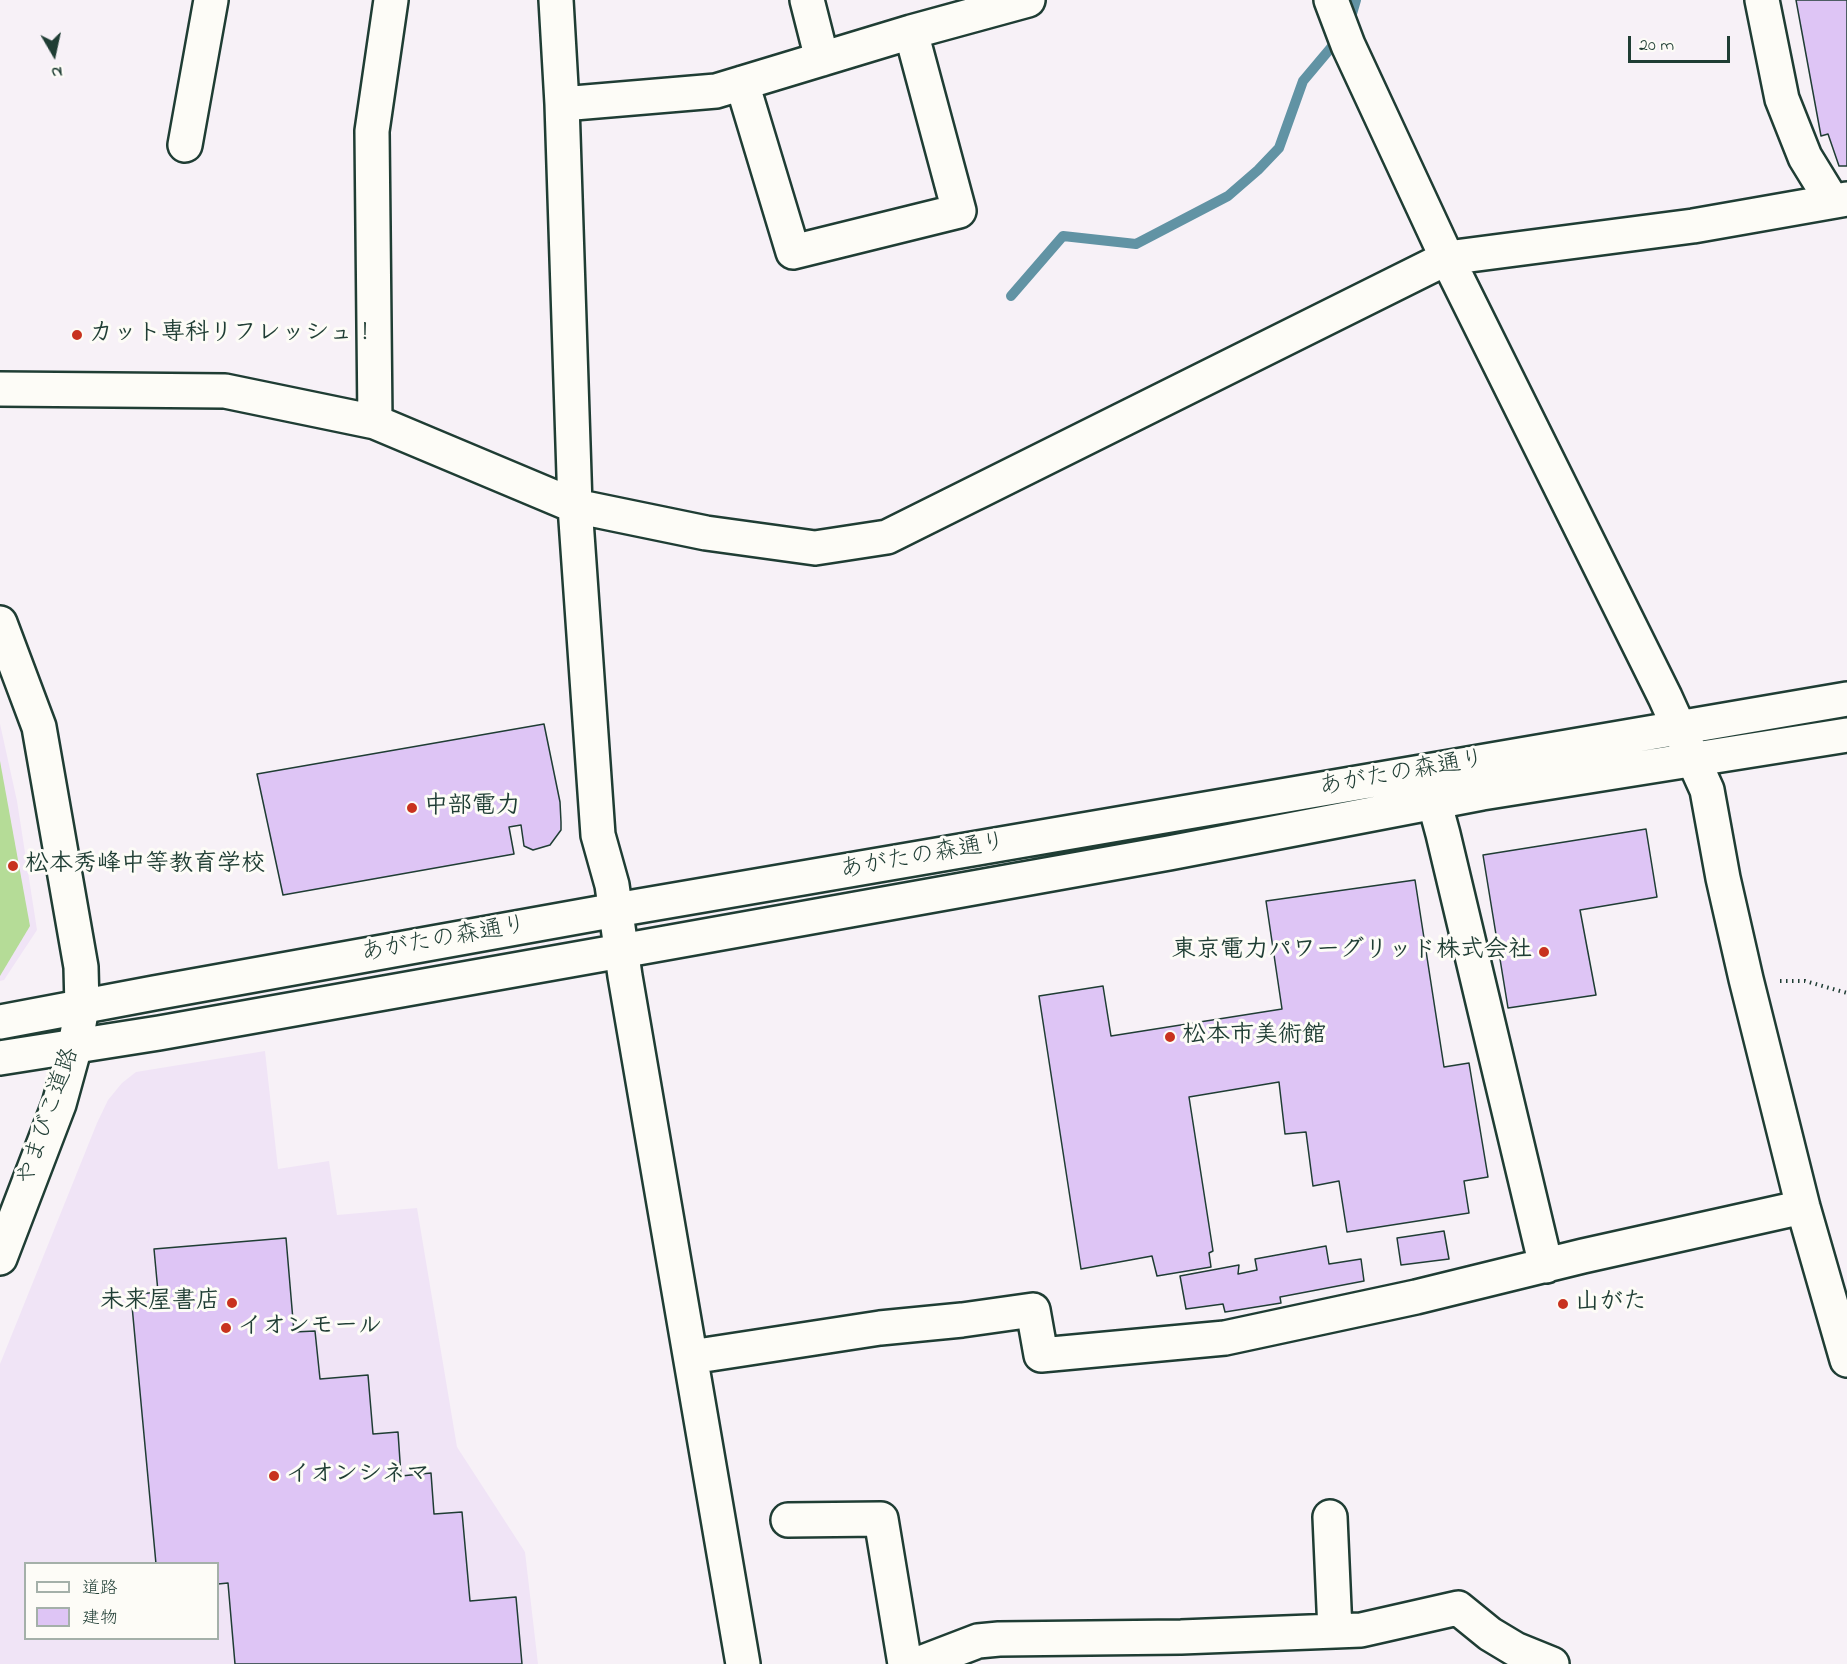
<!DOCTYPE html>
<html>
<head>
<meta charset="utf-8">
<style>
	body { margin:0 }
	#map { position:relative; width:1847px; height:1664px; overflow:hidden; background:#f7f1f7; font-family:"Indie Flower","Klee One",sans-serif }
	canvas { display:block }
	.legend { position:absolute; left:24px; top:1562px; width:195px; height:78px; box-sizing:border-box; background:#fdfcf7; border:2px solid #a4b0a9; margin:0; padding:8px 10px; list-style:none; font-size:18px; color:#1f3d34 }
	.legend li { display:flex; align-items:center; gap:12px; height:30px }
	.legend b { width:30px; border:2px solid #a4b0a9 }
	.north { position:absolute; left:24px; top:24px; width:60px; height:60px; -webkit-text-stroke:4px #fdfcf7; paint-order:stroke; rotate:171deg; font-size:16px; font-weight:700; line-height:24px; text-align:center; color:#1f3d34 }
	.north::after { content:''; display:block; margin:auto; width:21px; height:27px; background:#1f3d34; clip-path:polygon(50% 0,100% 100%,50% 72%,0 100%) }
	.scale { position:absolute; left:1628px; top:36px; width:102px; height:27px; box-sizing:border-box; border:3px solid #1f3d34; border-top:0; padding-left:8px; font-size:18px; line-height:21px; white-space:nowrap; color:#1f3d34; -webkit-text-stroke:4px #fdfcf7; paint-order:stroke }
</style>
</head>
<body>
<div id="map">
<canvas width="1847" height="1664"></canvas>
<ul class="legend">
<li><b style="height:8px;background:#fdfcf7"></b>道路</li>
<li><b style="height:16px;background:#dec5f5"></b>建物</li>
</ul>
<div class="north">N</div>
<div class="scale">20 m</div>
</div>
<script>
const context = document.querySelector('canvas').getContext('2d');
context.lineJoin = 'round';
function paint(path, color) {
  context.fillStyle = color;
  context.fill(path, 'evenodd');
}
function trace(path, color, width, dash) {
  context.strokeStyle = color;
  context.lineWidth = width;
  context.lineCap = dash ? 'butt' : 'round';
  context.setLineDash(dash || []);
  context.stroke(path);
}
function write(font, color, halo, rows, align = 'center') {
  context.font = font + ' "Indie Flower","Klee One",sans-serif';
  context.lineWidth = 6;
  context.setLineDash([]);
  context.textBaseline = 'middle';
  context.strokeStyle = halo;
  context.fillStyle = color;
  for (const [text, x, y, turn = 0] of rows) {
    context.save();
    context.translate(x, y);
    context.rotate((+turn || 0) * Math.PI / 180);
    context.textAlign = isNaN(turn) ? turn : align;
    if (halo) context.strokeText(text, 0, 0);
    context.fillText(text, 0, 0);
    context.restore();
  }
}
const built = new Path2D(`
	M0,724L17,801L37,930L4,980L0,981Z
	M265,1051L278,1169L329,1161L337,1215L417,1208L457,1447L525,1552L538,1664H0V1364L97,1123L108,1100L122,1083L136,1072ZM26,1564H218V1638H26Z`);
const green = new Path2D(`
	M0,761L30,926L0,976Z`);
const stream = new Path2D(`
	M1349,24L1356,0
	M1011,296L1063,236L1136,244L1228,196L1258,170L1279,148L1303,81L1340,37`);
const building = new Path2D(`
	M1796,0H1847V166H1839L1828,134L1821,136Z
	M544,724L560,802L561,822V830L550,845L533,850L524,846L521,825L509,827L514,854L283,895L257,774Z
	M1646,829L1657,897L1580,910L1596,995L1508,1008L1483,855Z
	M1415,880L1444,1067L1469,1063L1488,1177L1464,1181L1469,1213L1347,1232L1339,1181L1313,1186L1306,1132L1285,1134L1279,1082L1189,1097L1213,1251L1209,1253L1211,1267L1157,1276L1152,1256L1081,1269L1039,996L1103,986L1111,1036L1282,1009L1266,901Z
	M1444,1231L1449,1259L1401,1265L1397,1238Z
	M286,1238L294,1332L315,1331L320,1379L368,1375L373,1434L398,1432L401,1476L431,1473L434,1514L462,1512L470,1601L516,1597L522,1664H235L228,1583L218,1584V1564H156L131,1295L158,1292L154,1249Z
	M1326,1246L1329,1264L1361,1259L1364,1281L1280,1297L1281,1303L1225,1312L1223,1304L1186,1309L1180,1276L1239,1265L1238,1274L1257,1270L1255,1259Z`);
const path = new Path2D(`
	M1780,981H1805L1847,993`);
const minor = new Path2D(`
	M556,0L562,104L575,506L598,835L612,885L625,976L743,1664
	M807,0L822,59
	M1331,0L1348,45L1447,258L1665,697L1707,790L1723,878L1746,979L1803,1207L1847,1360
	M1762,0L1782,99L1805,157L1832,201
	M742,83L793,252L959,211L911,32
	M562,104L716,91L911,32L1028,0
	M185,145L211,0
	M0,389L225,391L375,422L575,506L706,533L815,548L887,537L1447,258L1693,226L1847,199
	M375,422L372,131L391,0
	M0,623L39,727L81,967L82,1007L75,1046L59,1104L0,1258
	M1427,775L1443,834L1546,1266
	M691,1357L880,1328L962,1320L1033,1310L1041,1355L1225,1338L1416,1297L1583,1256L1803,1207
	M1330,1517L1335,1631
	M788,1520L881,1519L905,1664
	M918,1664L978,1641L999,1639L1181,1637L1361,1630L1458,1608L1490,1634L1515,1649L1552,1664`);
const major = new Path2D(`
	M0,1022L154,993L616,910L1847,699
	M0,1058L159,1033L621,951L1169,853L1482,793L1847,735`);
const markers = [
	[77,335,6,"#c8321e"],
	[412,808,6,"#c8321e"],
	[13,866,6,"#c8321e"],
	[1544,952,6,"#c8321e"],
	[1170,1037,6,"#c8321e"],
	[232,1303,6,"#c8321e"],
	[1563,1304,6,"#c8321e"],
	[226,1328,6,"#c8321e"],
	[274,1476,6,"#c8321e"]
];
const poiNames = [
	["カット専科リフレッシュ！",89,335],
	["中部電力",424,808],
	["松本秀峰中等教育学校",25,866],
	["東京電力パワーグリッド株式会社",1532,952,"right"],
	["松本市美術館",1182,1037],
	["未来屋書店",220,1303,"right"],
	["山がた",1575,1304],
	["イオンモール",238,1328],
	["イオンシネマ",286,1476]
];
const streetNames = [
	["あがたの森通り",1402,775,-10],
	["あがたの森通り",923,858,-10],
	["あがたの森通り",444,941,-10],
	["やまびこ道路",50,1117,-71]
];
paint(built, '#f0e4f6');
paint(green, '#b5dc97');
trace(stream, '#6193a4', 10);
paint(building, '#dec5f5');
trace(building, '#1f3d34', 1.5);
trace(minor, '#1f3d34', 38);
trace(major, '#1f3d34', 38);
trace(path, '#1f3d34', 4, [1.5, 4.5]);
trace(minor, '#fdfcf7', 33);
trace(major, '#fdfcf7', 33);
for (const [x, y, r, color] of markers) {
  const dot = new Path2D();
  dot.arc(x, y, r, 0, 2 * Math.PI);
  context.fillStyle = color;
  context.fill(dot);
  trace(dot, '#fdfcf7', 2);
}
write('bold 24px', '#1f3d34', '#fdfcf7', poiNames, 'left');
write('24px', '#1f3d34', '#fdfcf7', streetNames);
</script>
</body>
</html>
